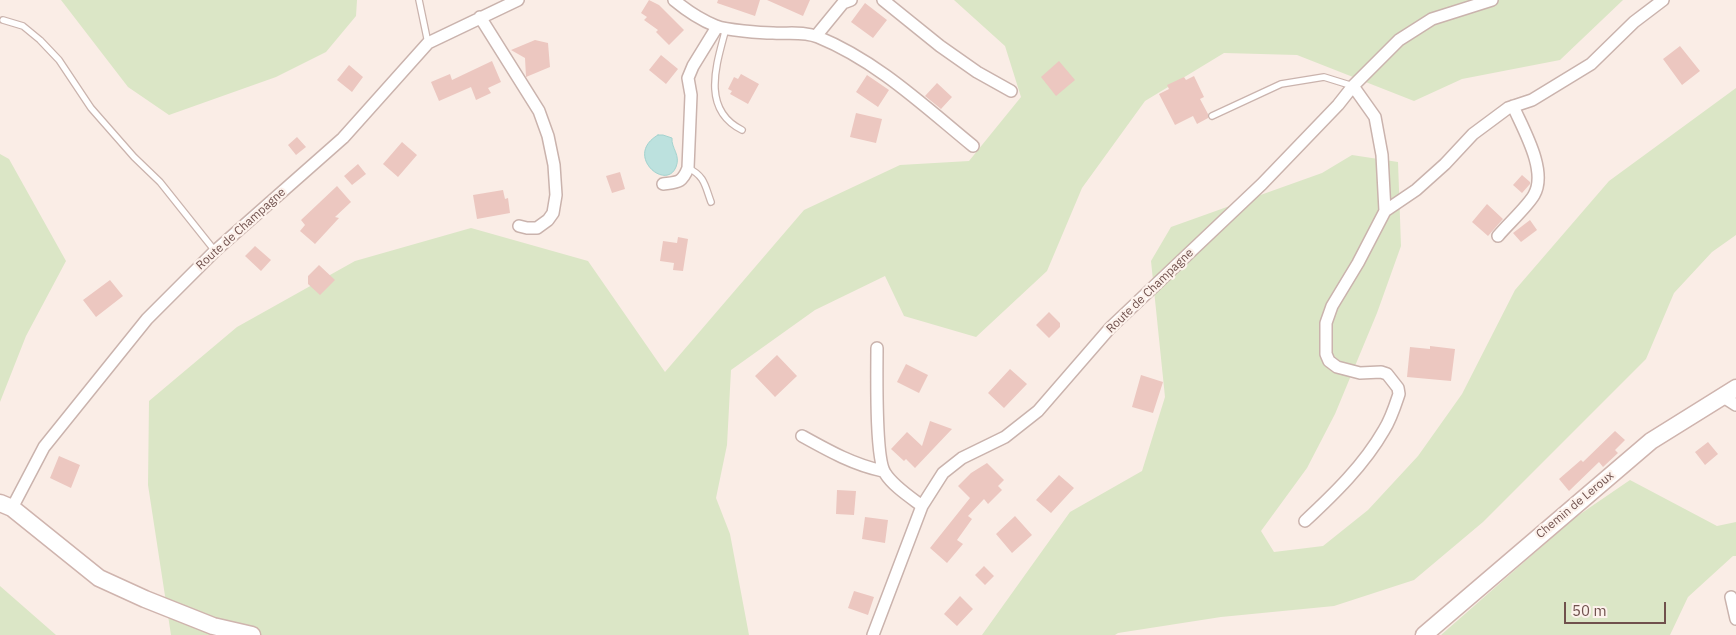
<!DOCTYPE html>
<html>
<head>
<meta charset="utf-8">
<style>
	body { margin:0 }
	#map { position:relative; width:1736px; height:635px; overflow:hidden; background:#faede6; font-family:"IBM Plex Sans",sans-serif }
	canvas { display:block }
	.scale { position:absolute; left:1564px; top:602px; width:102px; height:22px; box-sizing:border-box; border:2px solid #70514d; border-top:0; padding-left:6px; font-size:15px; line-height:18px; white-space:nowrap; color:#70514d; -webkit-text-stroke:4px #fdf2ec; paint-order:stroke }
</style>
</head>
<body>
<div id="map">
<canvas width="1736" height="635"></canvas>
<div class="scale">50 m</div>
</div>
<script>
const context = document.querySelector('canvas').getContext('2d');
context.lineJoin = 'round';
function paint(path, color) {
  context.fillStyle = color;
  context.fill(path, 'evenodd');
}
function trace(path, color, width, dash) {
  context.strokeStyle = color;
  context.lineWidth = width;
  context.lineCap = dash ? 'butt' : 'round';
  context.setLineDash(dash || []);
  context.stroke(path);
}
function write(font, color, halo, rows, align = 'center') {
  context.font = font + ' "IBM Plex Sans",sans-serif';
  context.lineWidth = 4.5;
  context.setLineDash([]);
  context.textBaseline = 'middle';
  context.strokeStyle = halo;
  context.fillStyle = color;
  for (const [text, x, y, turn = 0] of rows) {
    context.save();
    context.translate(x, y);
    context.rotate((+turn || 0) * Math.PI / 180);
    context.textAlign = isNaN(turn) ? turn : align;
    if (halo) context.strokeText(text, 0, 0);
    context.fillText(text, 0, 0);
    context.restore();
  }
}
const green = new Path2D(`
	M61,0H357L356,16L326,52L276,77L169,115L128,87Z
	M954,0H1623L1560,60L1462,79L1414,101L1297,55L1224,53L1145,101L1082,188L1047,271L976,337L904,316L885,276L815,310L731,370L727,445L716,498L730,534L749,635H171L148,485L149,401L237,327L355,261L471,228L588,261L665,372L804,210L900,165L969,161L1021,97L1005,46Z
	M1736,88V235L1712,252L1674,293L1646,359L1483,522L1414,580L1334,606L1221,617L1118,633L1115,635H982L1070,512L1142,471L1165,397L1151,261L1171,227L1322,173L1352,155L1398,162L1401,246L1377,313L1335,414L1307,468L1261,531L1274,552L1323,546L1368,510L1418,456L1462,394L1515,290L1609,181Z
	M0,154L9,159L66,261L26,336L0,402Z
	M1630,480L1717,526L1736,522V556H1733L1688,597L1670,635H1441L1573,519Z
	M0,586L56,635H0Z`);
const water = new Path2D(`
	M658,135H663L672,138C671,148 681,155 676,167C666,192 623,155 658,135Z`);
const building = new Path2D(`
	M649,0L659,5L684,30L669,45L656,32L658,30L644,20L647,17L641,13Z
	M718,0H760L755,16L717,3Z
	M767,0H810L803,16Z
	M865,3L887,20L873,38L851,22Z
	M535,40L548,43L550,67L526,77L525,58L511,50Z
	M1680,46L1700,71L1682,85L1663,59Z
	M661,55L678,69L666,84L649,70Z
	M492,61L501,82L488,88L491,93L476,100L471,87L439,101L431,82L450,74L452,80Z
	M1059,61L1075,80L1056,96L1041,77Z
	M349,65L363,77L352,92L337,80Z
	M741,74L759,84L748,104L730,94L732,91L728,89L734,77L738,79Z
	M867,75L889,90L878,107L856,92Z
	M1194,76L1204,97L1200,99L1208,114V118L1197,124L1193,116L1175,125L1159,94L1169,89L1167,85L1184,77L1186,80Z
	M937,83L952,97L941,109L925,96Z
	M856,113L882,119L876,143L850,137Z
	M297,137L306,147L296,155L288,145Z
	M402,142L417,155L398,177L383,164Z
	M358,164L366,174L352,185L344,176Z
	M620,172L625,189L612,193L606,176Z
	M1522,175L1530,182V184L1522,193L1513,185Z
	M337,186L351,202L335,217L339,218L315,244L300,231L305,225L301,220Z
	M503,190L505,199L508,198L510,213L477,219L473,195Z
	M1487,204L1503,219L1488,236L1472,222Z
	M1530,220L1537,230L1521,242L1513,233Z
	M678,237L688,239L683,271L673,270L674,263L660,261L663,241L677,243Z
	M255,246L271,260L261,271L245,256Z
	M319,265L335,280L320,295L308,284V276Z
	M110,280L123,296L96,317L83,300Z
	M1049,312L1060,323V327L1049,338L1036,325Z
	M1430,346L1455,349L1451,381L1407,377L1410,347L1430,349Z
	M777,355L797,376L775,397L755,376Z
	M906,364L928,375L919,393L897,382Z
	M1010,369L1027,384L1004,408L988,393Z
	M1141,375L1163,382L1153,413L1132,407Z
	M930,421L952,429L915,468L906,459L904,461L891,449L907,432L922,446Z
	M1615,431L1625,440L1615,450L1618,453L1603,467L1599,462L1569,491L1559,479L1581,460L1583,462Z
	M1708,442L1718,454L1705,465L1695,452Z
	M59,456L80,465L71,488L50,478Z
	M987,463L1004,480L998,486L1002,490L988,504L984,499L968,516L972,519L957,540L963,544L947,563L930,548L970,498L958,486L971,473Z
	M1059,475L1074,488L1051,513L1036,500Z
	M837,490L856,491L854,515L836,514Z
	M1015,516L1032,535L1012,553L996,534Z
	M865,517L888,520L885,543L862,539Z
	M984,566L994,576L985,585L975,575Z
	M854,591L874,597L868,615L848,608Z
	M960,596L973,609L957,626L944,614Z`);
const lane = new Path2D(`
	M419,0L428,43
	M3,20L23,26L40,40L59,60L91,108L134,157L160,182L215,251
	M726,28C717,63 700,109 742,130
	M1212,116L1281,84L1324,77L1353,86
	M688,168C705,176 705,186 711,202`);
const street = new Path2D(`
	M674,0C686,10 701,20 716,26C725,30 761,33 773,33C787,34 804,31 818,37C877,61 924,106 973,146
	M883,0L940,46L977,72L1011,91
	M480,17L539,111L548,136L554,165L556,195L553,213L548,220L537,228H527L519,226
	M816,36L843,3L851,0
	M663,184C678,182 682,183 688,168L691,95L688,78L693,66L717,27
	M1385,211L1416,190L1445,164L1473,134L1508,108L1532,100L1591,64L1634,22L1663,0
	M1498,236C1507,225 1527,207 1534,195C1548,171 1523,129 1513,106
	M877,348C877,370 875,458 885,473C893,486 910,497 922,506
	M1722,396L1736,405
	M802,436C829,451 854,465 883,471
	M12,508L44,447L147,319L215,251L343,138L428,43L518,0
	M1305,521C1334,494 1364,465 1384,430C1391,419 1395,406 1399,394L1398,388L1387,374L1381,372L1360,373L1337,367L1329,361L1326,354V323L1332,306L1358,263L1385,211L1382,155L1375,117L1353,86
	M1731,597L1736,619
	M873,635L922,506L943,473L962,458L1005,437L1038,411L1110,328L1262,184L1338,105L1353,86L1399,40L1432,19L1492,0`);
const secondary = new Path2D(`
	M0,503L12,508L99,578L145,599L213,626L252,635
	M1424,635L1651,441L1736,388`);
const streetNames = [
	["Route de Champagne",241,229,-42],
	["Route de Champagne",1150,291,-44],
	["Chemin de Leroux",1575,505,-40]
];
paint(green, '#dbe6c6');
paint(water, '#bce1de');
trace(water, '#a4d2ce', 1);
paint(building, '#ecc7c0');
trace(lane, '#cab3ad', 8);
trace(street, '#cab3ad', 14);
trace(secondary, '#cfb4ae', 19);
trace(lane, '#fff', 5.5);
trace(street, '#fff', 11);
trace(secondary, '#fff', 16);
write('12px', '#70514d', '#fdf2ec', streetNames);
</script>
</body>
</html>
